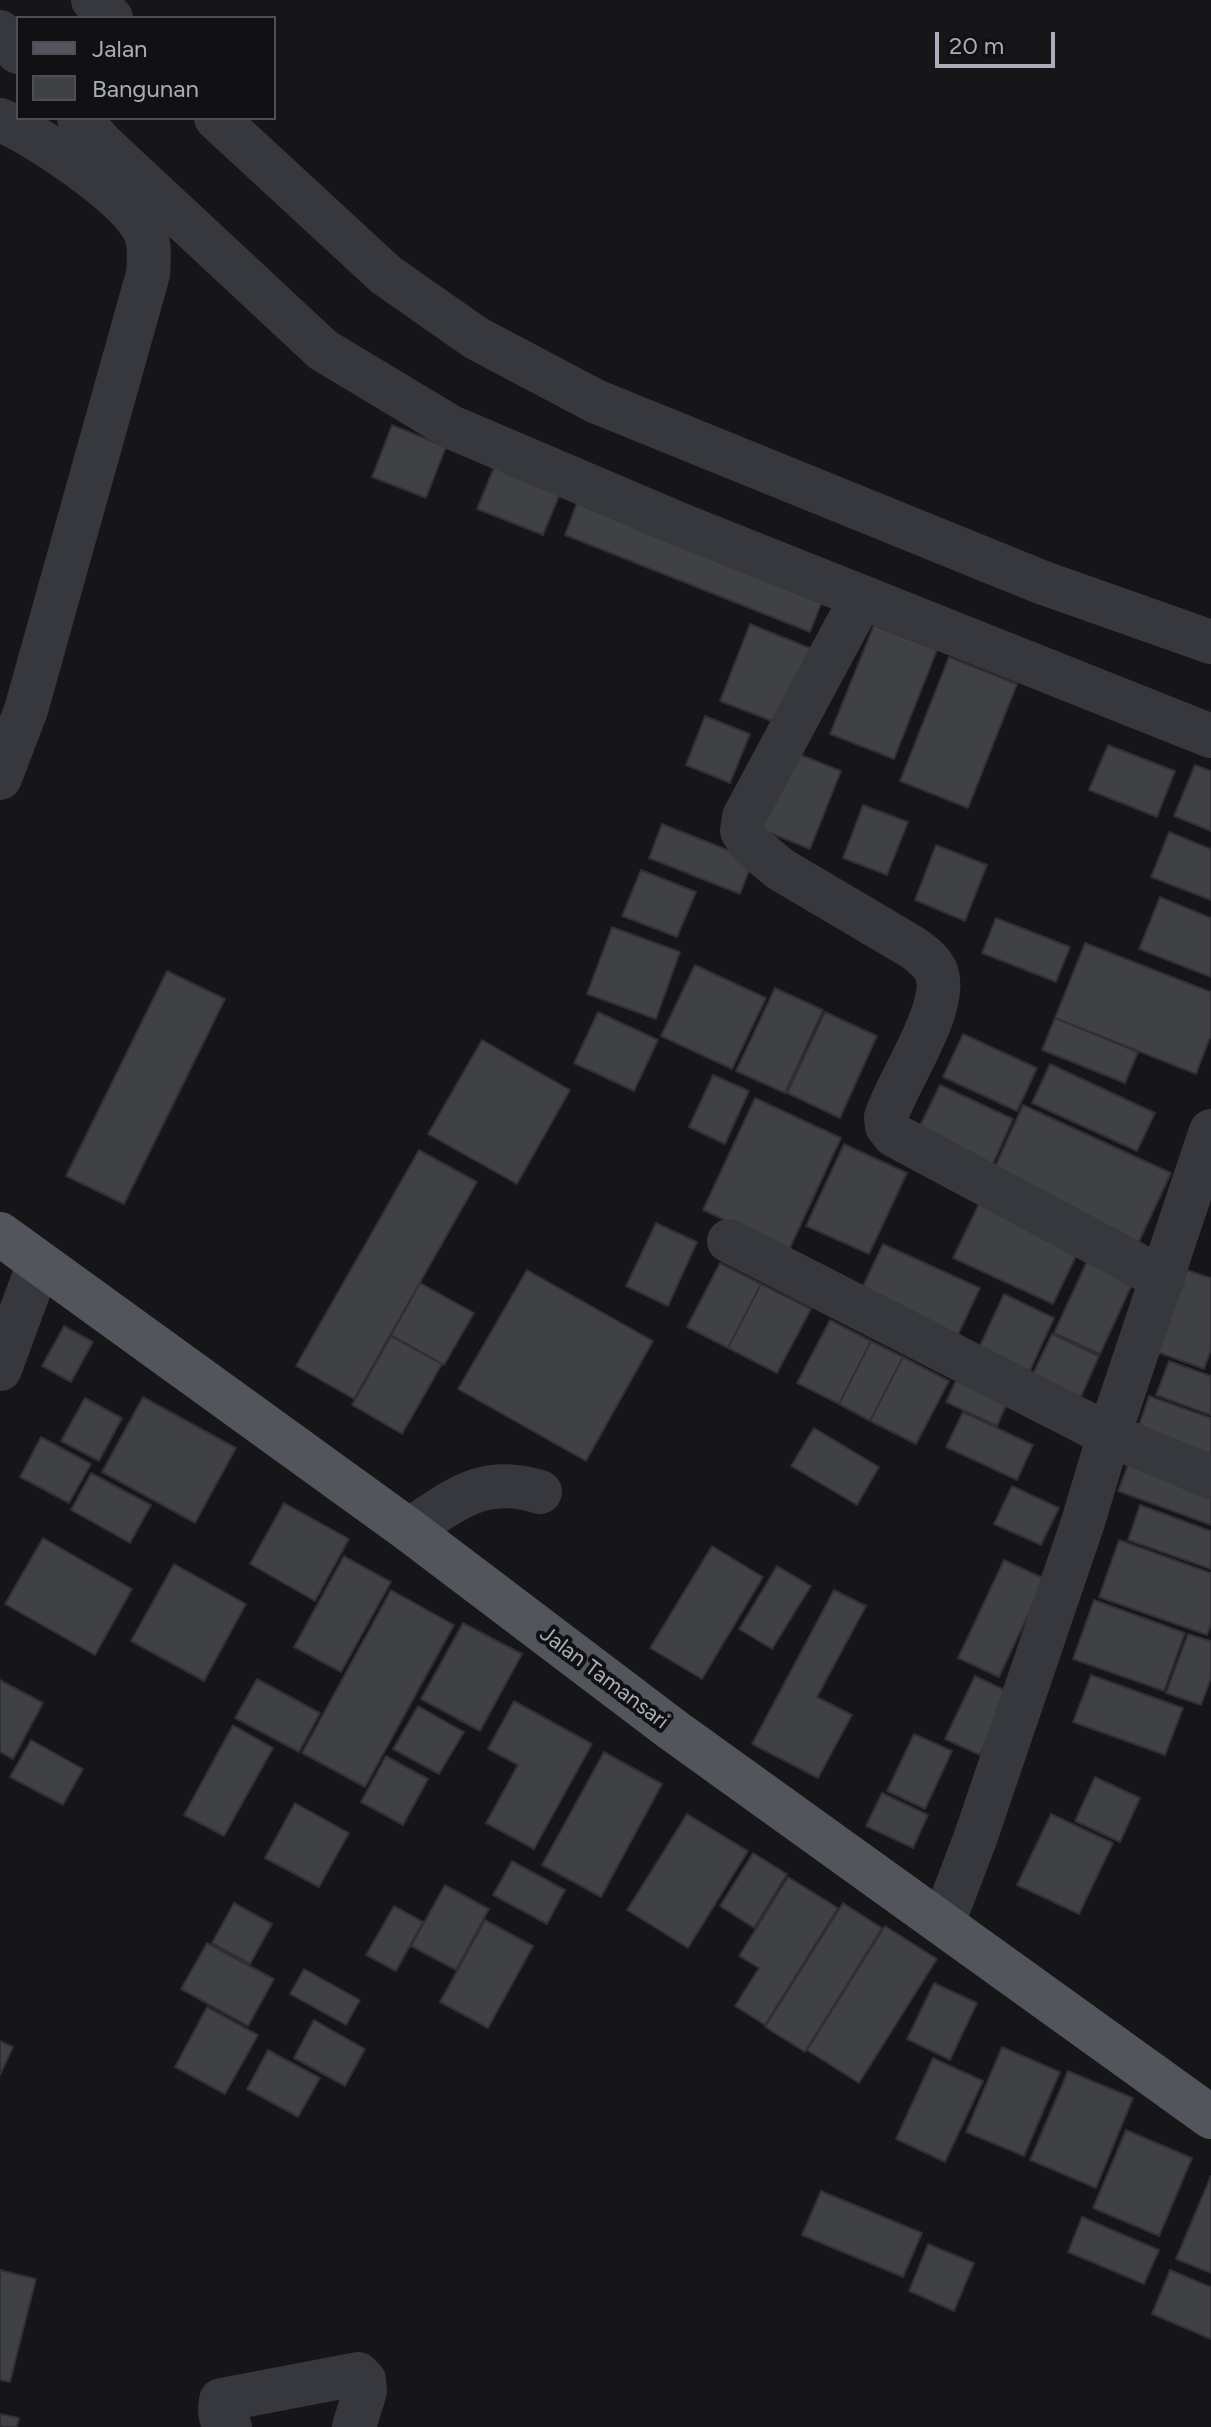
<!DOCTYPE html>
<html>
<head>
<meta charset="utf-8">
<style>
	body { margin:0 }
	#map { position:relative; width:1211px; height:2427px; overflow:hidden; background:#161618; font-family:Figtree,sans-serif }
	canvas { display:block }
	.legend { position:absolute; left:16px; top:16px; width:260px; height:104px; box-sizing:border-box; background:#111113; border:2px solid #4d4f55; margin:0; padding:10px 14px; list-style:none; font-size:24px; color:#a8adb8 }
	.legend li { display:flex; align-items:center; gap:16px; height:40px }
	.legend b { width:40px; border:2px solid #4d4f55 }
	.scale { position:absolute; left:935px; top:32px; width:120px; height:36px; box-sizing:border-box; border:4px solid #a8adb8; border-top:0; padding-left:10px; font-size:24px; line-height:28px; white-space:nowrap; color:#a8adb8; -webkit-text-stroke:6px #111113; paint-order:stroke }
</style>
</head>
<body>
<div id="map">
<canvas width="1211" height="2427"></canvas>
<ul class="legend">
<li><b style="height:10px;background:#53555c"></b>Jalan</li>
<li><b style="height:22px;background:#404145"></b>Bangunan</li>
</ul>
<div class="scale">20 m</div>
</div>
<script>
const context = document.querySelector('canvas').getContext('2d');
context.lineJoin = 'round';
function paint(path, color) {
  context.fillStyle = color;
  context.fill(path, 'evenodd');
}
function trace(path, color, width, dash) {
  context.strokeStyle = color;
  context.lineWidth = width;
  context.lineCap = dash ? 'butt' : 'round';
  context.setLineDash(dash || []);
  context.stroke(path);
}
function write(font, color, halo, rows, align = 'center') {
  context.font = font + ' Figtree,sans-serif';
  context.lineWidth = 8;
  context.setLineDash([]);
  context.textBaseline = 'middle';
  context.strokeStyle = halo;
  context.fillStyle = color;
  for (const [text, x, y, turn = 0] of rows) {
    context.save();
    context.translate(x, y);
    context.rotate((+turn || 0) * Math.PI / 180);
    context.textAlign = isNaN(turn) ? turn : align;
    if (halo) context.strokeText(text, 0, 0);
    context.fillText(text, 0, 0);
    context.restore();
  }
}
const building = new Path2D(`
	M392,425L446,447L426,498L372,477Z
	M495,465L561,491L543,535L477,509Z
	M579,497L825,594L810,632L565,535Z
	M750,624L812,649L782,725L720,701Z
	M874,625L937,650L894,759L830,734Z
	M949,657L1017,684L968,808L900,781Z
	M705,716L750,734L730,783L686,765Z
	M1108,745L1175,771L1157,817L1089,790Z
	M791,751L841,771L810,849L760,829Z
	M1195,765L1211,771V831L1174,816Z
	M863,805L908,822L887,875L843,858Z
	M662,824L753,860L740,894L649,858Z
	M1169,832L1211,849V900L1151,877Z
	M936,845L987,865L965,921L915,900Z
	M641,870L696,892L677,937L622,916Z
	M1160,897L1211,918V977L1139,949Z
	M996,918L1070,947L1056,982L982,953Z
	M612,927L680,952L656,1019L587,994Z
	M1085,943L1211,992V1035L1196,1074L1055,1018Z
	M695,965L766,998L732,1069L661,1036Z
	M167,971L225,999L124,1204L66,1176Z
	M775,988L823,1010L785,1093L736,1071Z
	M598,1012L658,1040L634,1091L574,1063Z
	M825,1012L877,1036L840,1118L787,1093Z
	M1055,1018L1138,1052L1125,1083L1042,1050Z
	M963,1034L1037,1068L1017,1111L943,1077Z
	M482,1040L570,1090L517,1184L428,1134Z
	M1050,1064L1155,1113L1137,1151L1032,1103Z
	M713,1075L749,1091L725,1144L689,1127Z
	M940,1085L1013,1119L991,1168L916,1134Z
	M755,1098L841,1138L789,1250L703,1210Z
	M1023,1105L1171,1173L1137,1246L990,1178Z
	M844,1144L907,1173L869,1254L806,1226Z
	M419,1150L477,1182L354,1399L296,1366Z
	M979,1204L1079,1250L1053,1304L953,1258Z
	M656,1223L697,1242L668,1306L626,1286Z
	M883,1244L980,1288L955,1341L858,1297Z
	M1089,1257L1135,1278L1100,1354L1054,1333Z
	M720,1263L761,1284L728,1348L687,1327Z
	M527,1270L653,1341L586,1461L458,1389Z
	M1187,1270L1211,1278V1350L1204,1369L1157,1352Z
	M420,1283L474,1313L444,1365L391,1335Z
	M761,1284L811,1309L777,1373L728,1348Z
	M1004,1294L1054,1318L1028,1375L977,1352Z
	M830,1320L871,1341L839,1404L797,1383Z
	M64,1326L93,1342L71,1382L42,1366Z
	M1052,1334L1099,1356L1079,1401L1031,1378Z
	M391,1336L442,1364L402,1434L352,1405Z
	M871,1341L903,1357L870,1421L839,1404Z
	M903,1357L949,1381L916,1444L870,1421Z
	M1169,1361L1211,1376V1415L1156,1395Z
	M960,1372L1010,1396L997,1426L946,1402Z
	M1149,1396L1211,1418V1467L1134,1440Z
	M143,1397L236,1448L195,1523L102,1472Z
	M85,1398L122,1418L99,1461L61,1441Z
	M963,1412L1033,1445L1017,1480L946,1447Z
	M814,1428L879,1467L857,1505L791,1466Z
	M41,1437L91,1464L69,1503L20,1477Z
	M1133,1452L1211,1481V1525L1118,1491Z
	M91,1473L151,1505L130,1543L71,1510Z
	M1012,1486L1059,1508L1041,1545L994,1524Z
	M284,1503L349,1539L315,1601L250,1564Z
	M1140,1505L1211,1531V1569L1128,1540Z
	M43,1538L132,1589L95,1655L5,1604Z
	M1119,1540L1211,1573V1624L1207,1635L1099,1597Z
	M712,1546L763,1577L702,1679L650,1648Z
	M344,1556L391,1582L341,1672L294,1647Z
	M1004,1560L1045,1579L999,1677L958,1658Z
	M174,1564L246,1604L204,1681L131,1641Z
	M777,1566L811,1586L772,1649L739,1629Z
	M391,1590L454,1625L365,1787L302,1753Z
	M834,1590L866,1606L817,1697L852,1715L818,1778L752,1744Z
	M1094,1600L1185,1633L1164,1691L1073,1659Z
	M463,1623L522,1654L480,1731L421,1699Z
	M1188,1634L1211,1641V1678L1201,1705L1166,1693Z
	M1091,1675L1183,1708L1165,1755L1073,1722Z
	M975,1676L1009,1692L980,1755L945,1739Z
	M257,1679L320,1713L299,1752L235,1718Z
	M0,1680L43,1703L13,1759L0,1752Z
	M514,1701L592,1744L534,1849L486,1823L518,1765L488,1749Z
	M418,1706L464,1732L439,1774L393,1749Z
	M233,1725L273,1748L224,1836L184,1815Z
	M914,1734L952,1751L925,1809L887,1791Z
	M31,1740L83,1769L63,1805L10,1777Z
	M604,1752L662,1784L601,1897L542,1865Z
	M386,1756L428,1779L403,1825L361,1802Z
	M1095,1777L1140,1798L1120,1842L1075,1821Z
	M882,1793L928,1815L913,1848L866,1826Z
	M295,1803L349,1833L319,1887L265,1858Z
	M687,1814L748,1851L688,1948L627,1910Z
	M1051,1814L1113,1843L1079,1914L1017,1885Z
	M753,1853L787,1874L754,1928L720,1906Z
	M512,1861L565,1890L547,1924L493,1895Z
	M788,1877L838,1908L765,2025L735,2006L759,1968L739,1956Z
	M445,1885L489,1909L456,1970L411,1946Z
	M234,1903L272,1924L250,1964L212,1943Z
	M843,1903L882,1928L805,2052L765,2027Z
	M394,1906L423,1922L396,1971L366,1955Z
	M485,1920L533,1946L488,2028L440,2002Z
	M885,1926L937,1959L859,2083L807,2050Z
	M207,1943L274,1979L248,2026L181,1989Z
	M304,1969L360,2000L346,2025L290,1994Z
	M934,1983L977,2003L950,2060L907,2039Z
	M207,2007L258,2035L225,2094L175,2067Z
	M314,2020L365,2049L345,2086L294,2058Z
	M0,2041L13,2047L0,2075Z
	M1002,2047L1060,2072L1024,2156L966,2132Z
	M268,2050L320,2078L298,2117L247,2089Z
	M933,2058L983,2081L945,2162L896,2139Z
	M1068,2071L1133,2098L1096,2188L1030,2160Z
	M1126,2130L1192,2158L1159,2236L1093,2208Z
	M1211,2176V2273L1176,2259Z
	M821,2191L922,2233L903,2277L802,2235Z
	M1082,2217L1159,2250L1144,2284L1068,2252Z
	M928,2244L974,2263L954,2311L909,2291Z
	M0,2270L36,2279L10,2382L0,2380Z
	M1170,2270L1211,2287V2339L1152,2314Z
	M0,2414L19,2418L17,2427H0Z`);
const minor = new Path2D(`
	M93,0L111,18
	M0,32L18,52
	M79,118L102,144L323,350L451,427L681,525L1211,736
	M216,118L386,275L476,338L595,401L1041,582L1211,642
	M0,120C36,134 122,193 142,226C151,240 149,259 148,274L26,710L0,778
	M862,597L744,817L742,831L750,844L780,869L912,947C922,954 933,962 937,974C948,1009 897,1082 886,1117L887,1126L894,1135L1163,1279
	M729,1241L1109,1435L1211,1477
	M0,1369L39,1263
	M409,1530C455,1500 483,1474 540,1492
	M943,1923L975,1839L1083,1522L1109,1435L1211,1131
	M230,2427C219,2419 219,2413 221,2400L358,2374L364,2380L365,2391L354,2427`);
const major = new Path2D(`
	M0,1234L409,1530L673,1730L1211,2117`);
const streetNames = [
	["Jalan Tamansari",604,1678,37]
];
paint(building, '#404145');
trace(building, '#303034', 2);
trace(minor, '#37383d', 44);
trace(major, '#53555c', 44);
write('22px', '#a8adb8', '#111113', streetNames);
</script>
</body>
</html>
